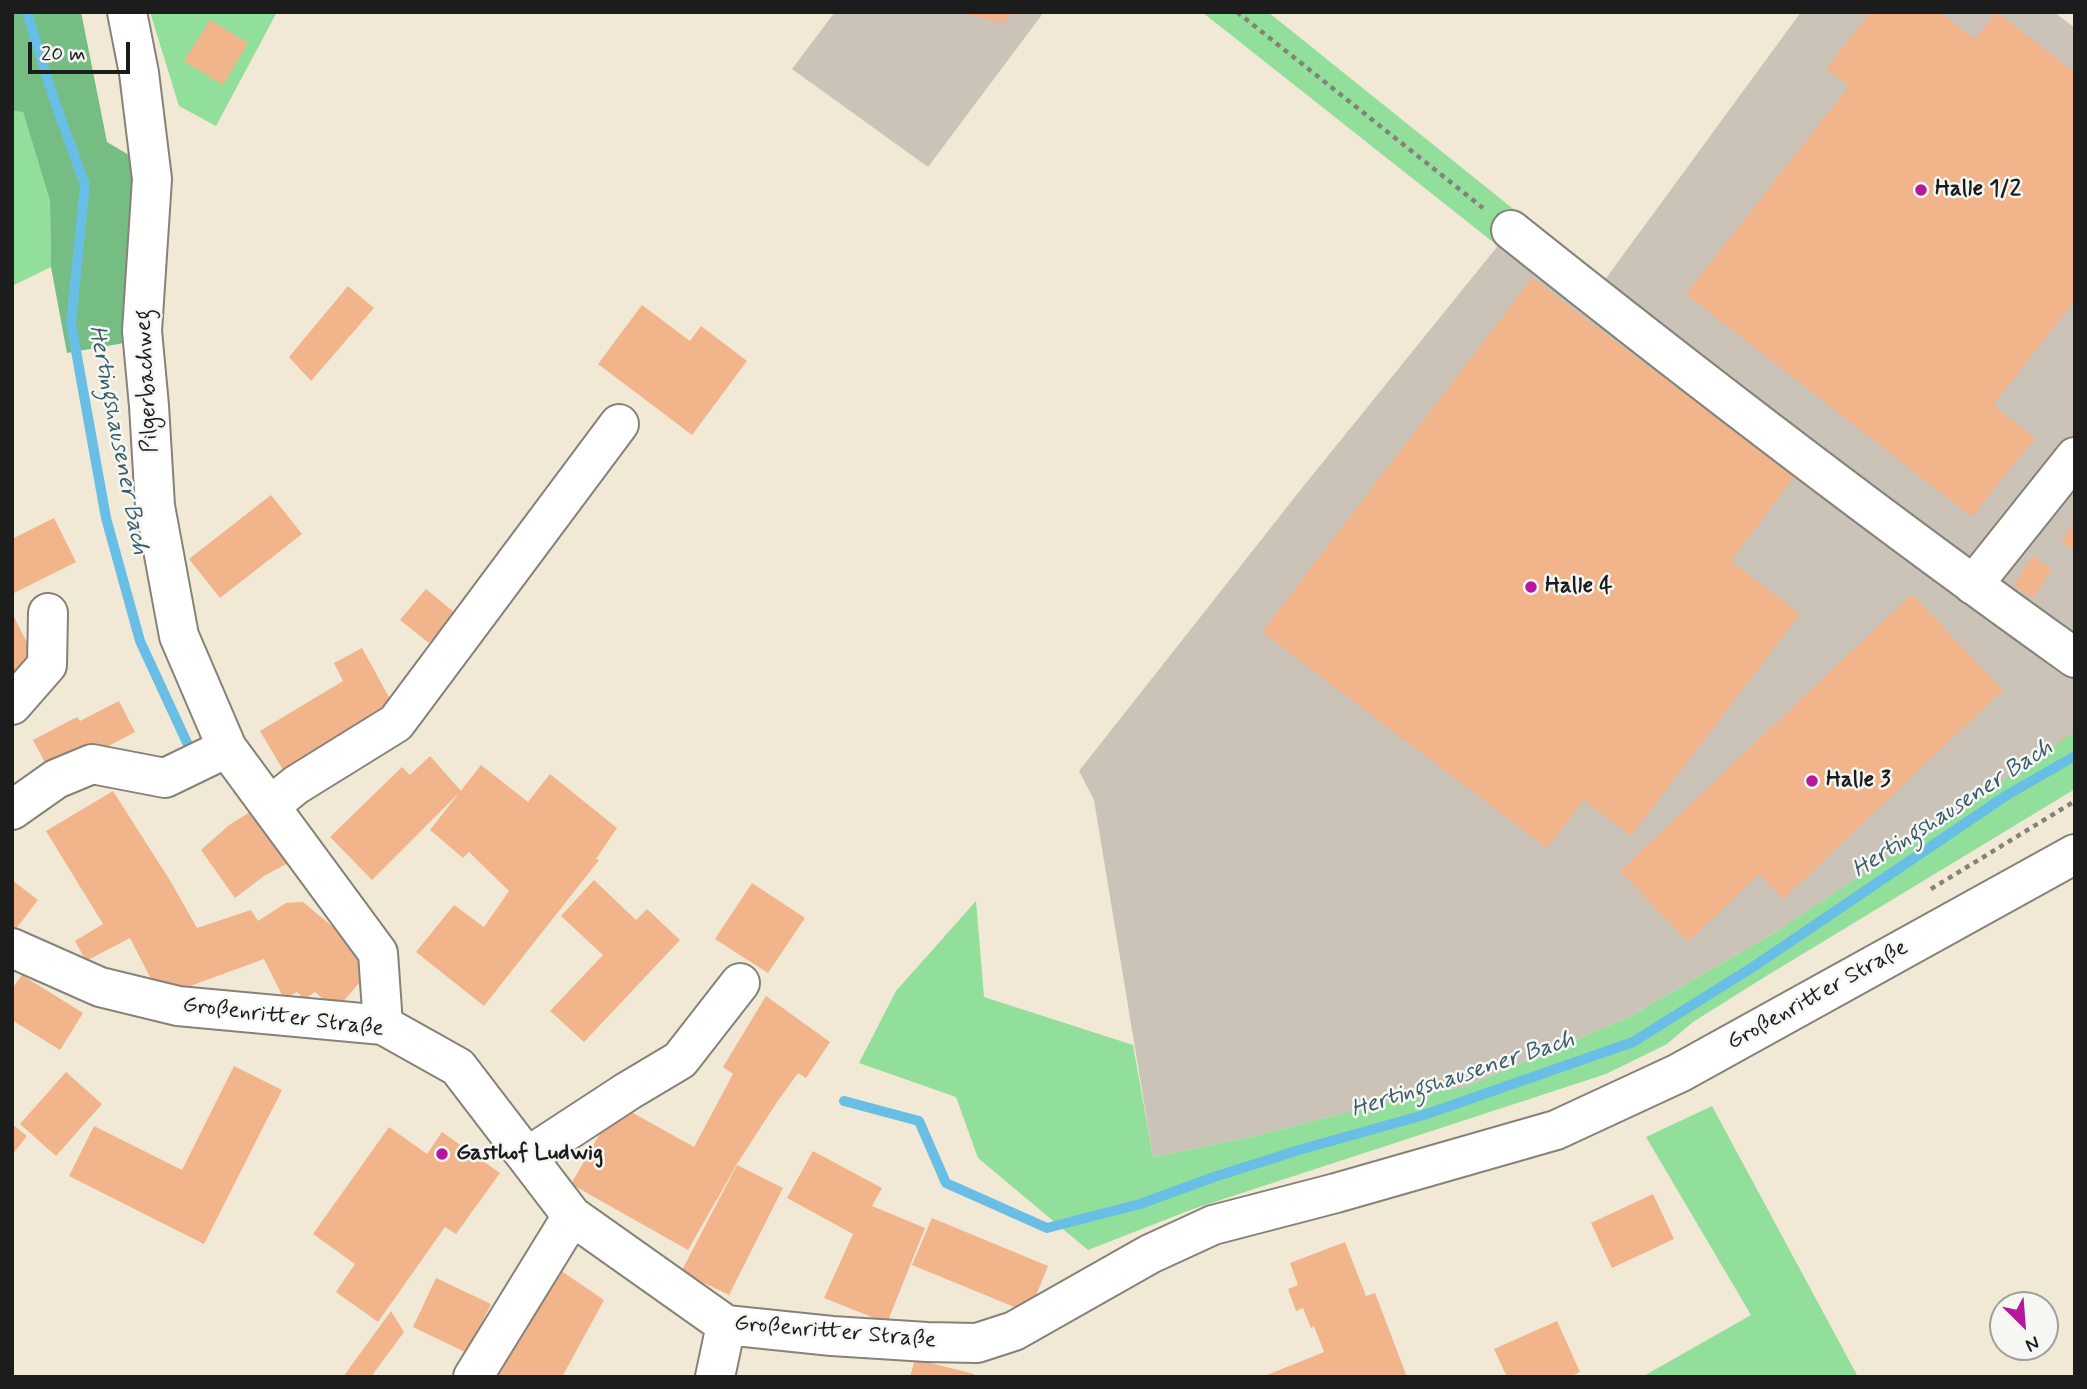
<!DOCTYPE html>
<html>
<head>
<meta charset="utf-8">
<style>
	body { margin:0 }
	#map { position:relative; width:2087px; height:1389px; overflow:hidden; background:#f1e9d5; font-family:Mynerve,sans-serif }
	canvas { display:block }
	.frame { position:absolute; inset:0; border:14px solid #1c1c1c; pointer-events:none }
	.north { position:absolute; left:1989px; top:1291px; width:70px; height:70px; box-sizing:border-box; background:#f6f6f2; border:2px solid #9f9f9c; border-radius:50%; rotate:155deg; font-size:19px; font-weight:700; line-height:28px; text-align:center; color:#1c1c1c }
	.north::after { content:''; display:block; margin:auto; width:24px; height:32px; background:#b5179e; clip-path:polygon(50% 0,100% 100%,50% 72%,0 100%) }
	.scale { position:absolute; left:28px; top:42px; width:102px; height:32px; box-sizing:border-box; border:4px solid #1c1c1c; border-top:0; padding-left:9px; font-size:21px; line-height:24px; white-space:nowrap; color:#1c1c1c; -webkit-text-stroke:5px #f6f6f2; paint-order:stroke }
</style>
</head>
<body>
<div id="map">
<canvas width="2087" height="1389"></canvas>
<div class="frame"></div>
<div class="north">N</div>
<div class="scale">20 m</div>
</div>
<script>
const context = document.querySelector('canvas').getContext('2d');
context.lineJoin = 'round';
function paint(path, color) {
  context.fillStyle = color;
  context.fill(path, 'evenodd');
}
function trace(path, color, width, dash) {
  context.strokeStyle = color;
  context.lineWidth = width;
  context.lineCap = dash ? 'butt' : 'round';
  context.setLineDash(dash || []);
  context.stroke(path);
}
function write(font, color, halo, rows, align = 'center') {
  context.font = font + ' Mynerve,sans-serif';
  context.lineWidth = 5;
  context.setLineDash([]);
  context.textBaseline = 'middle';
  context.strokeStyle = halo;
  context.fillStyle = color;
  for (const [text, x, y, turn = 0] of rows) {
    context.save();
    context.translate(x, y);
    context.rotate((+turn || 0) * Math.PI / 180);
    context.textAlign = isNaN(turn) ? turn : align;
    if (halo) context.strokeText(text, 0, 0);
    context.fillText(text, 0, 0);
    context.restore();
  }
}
const industrial = new Path2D(`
	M835,12H1044L928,167L792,69Z
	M1801,12H2054L2075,28V733L1776,932L1629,1017L1465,1087L1404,1097L1260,1135L1153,1157L1094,800L1079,771L1302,488L1522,216L1604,281Z`);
const green = new Path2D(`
	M150,12H277L216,126L179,106Z
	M1202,12H1268L1522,216L1498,246Z
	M12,111L23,112L50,201L51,267L12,286Z
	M2075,732V789L1763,978L1693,1022L1667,1044L1606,1074L1193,1209L1088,1250L978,1158L956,1097L859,1063L896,991L976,901L984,997L1133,1045L1153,1157L1260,1135L1404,1097L1465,1087L1629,1017L1776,932Z
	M1712,1106L1858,1377H1642L1751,1315L1646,1137Z`);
const forest = new Path2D(`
	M12,12H81L107,142L134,158L124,343L67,353L51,267L50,201L23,112L12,111Z`);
const stream = new Path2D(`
	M27,12L52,94L85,185L71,323L106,518L140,641L189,747
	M844,1101L919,1121L946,1183L1047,1228L1140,1204L1214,1177L1299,1150L1424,1115L1633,1042L1753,967L2007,795L2075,756`);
const building = new Path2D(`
	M957,12H1013L1003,23Z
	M1870,12H1940L1974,39L1997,12L2075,73V300L1993,405L2035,438L1972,517L1686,294L1849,86L1826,69Z
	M210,20L248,43L223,85L184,61Z
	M1532,278L1794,477L1731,561L1800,614L1631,836L1584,800L1547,848L1262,632Z
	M348,286L374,308L311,381L289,357Z
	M642,305L690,341L701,326L747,361L692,435L598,364Z
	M271,495L302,534L220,598L189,559Z
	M54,518L76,562L12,594V539Z
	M2075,521V551L2061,542Z
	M2033,556L2052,569L2033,598L2013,585Z
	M426,589L455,613L429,643L400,620Z
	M1912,594L2003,690L1783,899L1759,874L1688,942L1620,871Z
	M12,613L40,668L12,683Z
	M362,648L396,710L289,780L260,731L343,681L334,663Z
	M119,701L135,732L52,776L33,740L77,717L80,721Z
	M430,756L461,791L372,880L330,837L402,767L410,775Z
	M481,765L528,802L550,774L617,828L596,859L599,860L484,1006L416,952L454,905L484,927L509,891L469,852L463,858L430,830Z
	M113,791L171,882L197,928L251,910L258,921L286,903L303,902L376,963L336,1010L315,992L304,999L297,992L284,999L264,959L160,997L130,938L86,961L75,941L103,924L46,831Z
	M255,809L288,863L264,876L235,898L201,850L229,825Z
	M12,880L38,900L12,934Z
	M594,880L636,920L647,909L680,940L584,1042L550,1011L603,955L561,916Z
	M752,883L805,918L768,973L715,939Z
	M22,975L83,1013L60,1050L12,1020V989Z
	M766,996L830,1042L806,1078L798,1073L777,1102L737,1164L688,1250L571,1184L617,1104L694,1147L733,1074L723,1067Z
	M234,1066L282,1090L204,1244L69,1176L94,1126L182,1170Z
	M66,1072L102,1104L56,1156L20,1124Z
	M12,1124L27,1136L12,1155Z
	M389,1127L427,1154L442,1132L500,1173L456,1234L445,1227L378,1322L336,1292L355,1264L313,1234Z
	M813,1151L882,1188L872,1206L925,1228L887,1323L824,1298L853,1234L787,1198Z
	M737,1165L783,1188L729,1295L681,1272Z
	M1653,1194L1674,1239L1612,1268L1591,1223Z
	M932,1218L1048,1266L1029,1313L912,1265Z
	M1345,1242L1366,1296L1375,1293L1407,1377H1262L1324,1352L1314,1326L1311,1328L1303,1308L1296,1311L1288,1289L1298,1285L1290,1263Z
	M551,1264L604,1300L562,1377H497Z
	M436,1278L491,1304L467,1353L413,1327Z
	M391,1311L404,1332L373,1374L376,1377H343Z
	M1557,1321L1580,1372L1570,1377H1507L1494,1349Z
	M915,1359L974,1374L973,1377H910Z`);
const path = new Path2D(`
	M1237,12L1483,208
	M1931,889L2075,801`);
const minor = new Path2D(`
	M127,12L139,73L152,179L142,331L149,406L155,506L179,636L227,748L378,953L383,1025
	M1511,230C1695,377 1883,521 2075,658
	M1973,585L2075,457
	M12,705L47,665L48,613
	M270,806L296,785L396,723L619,424
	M12,810L56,779L92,764L165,778L227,748
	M12,948L100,987L178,1006L383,1025L458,1067L572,1216L726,1325L832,1336L927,1342L977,1343L1014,1331L1150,1254L1213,1225L1336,1193L1556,1130L1679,1073L2075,854
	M527,1157L628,1091L680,1060L740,983
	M473,1377L572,1216
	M715,1377L726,1325`);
const markers = [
	[1921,190,7,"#b5179e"],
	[1531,587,7,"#b5179e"],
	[1812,781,7,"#b5179e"],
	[442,1154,7,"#b5179e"]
];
const poiNames = [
	["Halle 1/2",1935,190],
	["Halle 4",1545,587],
	["Halle 3",1826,781],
	["Gasthof Ludwig",456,1154]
];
const streetNames = [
	["Pilgerbachweg",148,381,-93],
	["Großenritter Straße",1818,996,-29],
	["Großenritter Straße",283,1018,7],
	["Großenritter Straße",835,1333,5]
];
const waterNames = [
	["Hertingshausener Bach",117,440,79],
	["Hertingshausener Bach",1953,810,-33],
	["Hertingshausener Bach",1463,1076,-18]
];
paint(industrial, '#cbc3b8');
paint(green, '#92de9b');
paint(forest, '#75bd83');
trace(stream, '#68bee4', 10);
paint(building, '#f1b48b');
trace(minor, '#868278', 42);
trace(path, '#868278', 4.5, [5, 5]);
trace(minor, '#fff', 38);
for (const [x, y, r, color] of markers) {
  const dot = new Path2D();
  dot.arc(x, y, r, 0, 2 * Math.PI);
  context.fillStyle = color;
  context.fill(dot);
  trace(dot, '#f6f6f2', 2.5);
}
write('bold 23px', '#1c1c1c', '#f6f6f2', poiNames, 'left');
write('23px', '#1c1c1c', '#f6f6f2', streetNames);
write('italic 24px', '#3a5d6c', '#f6f6f2', waterNames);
</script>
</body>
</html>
